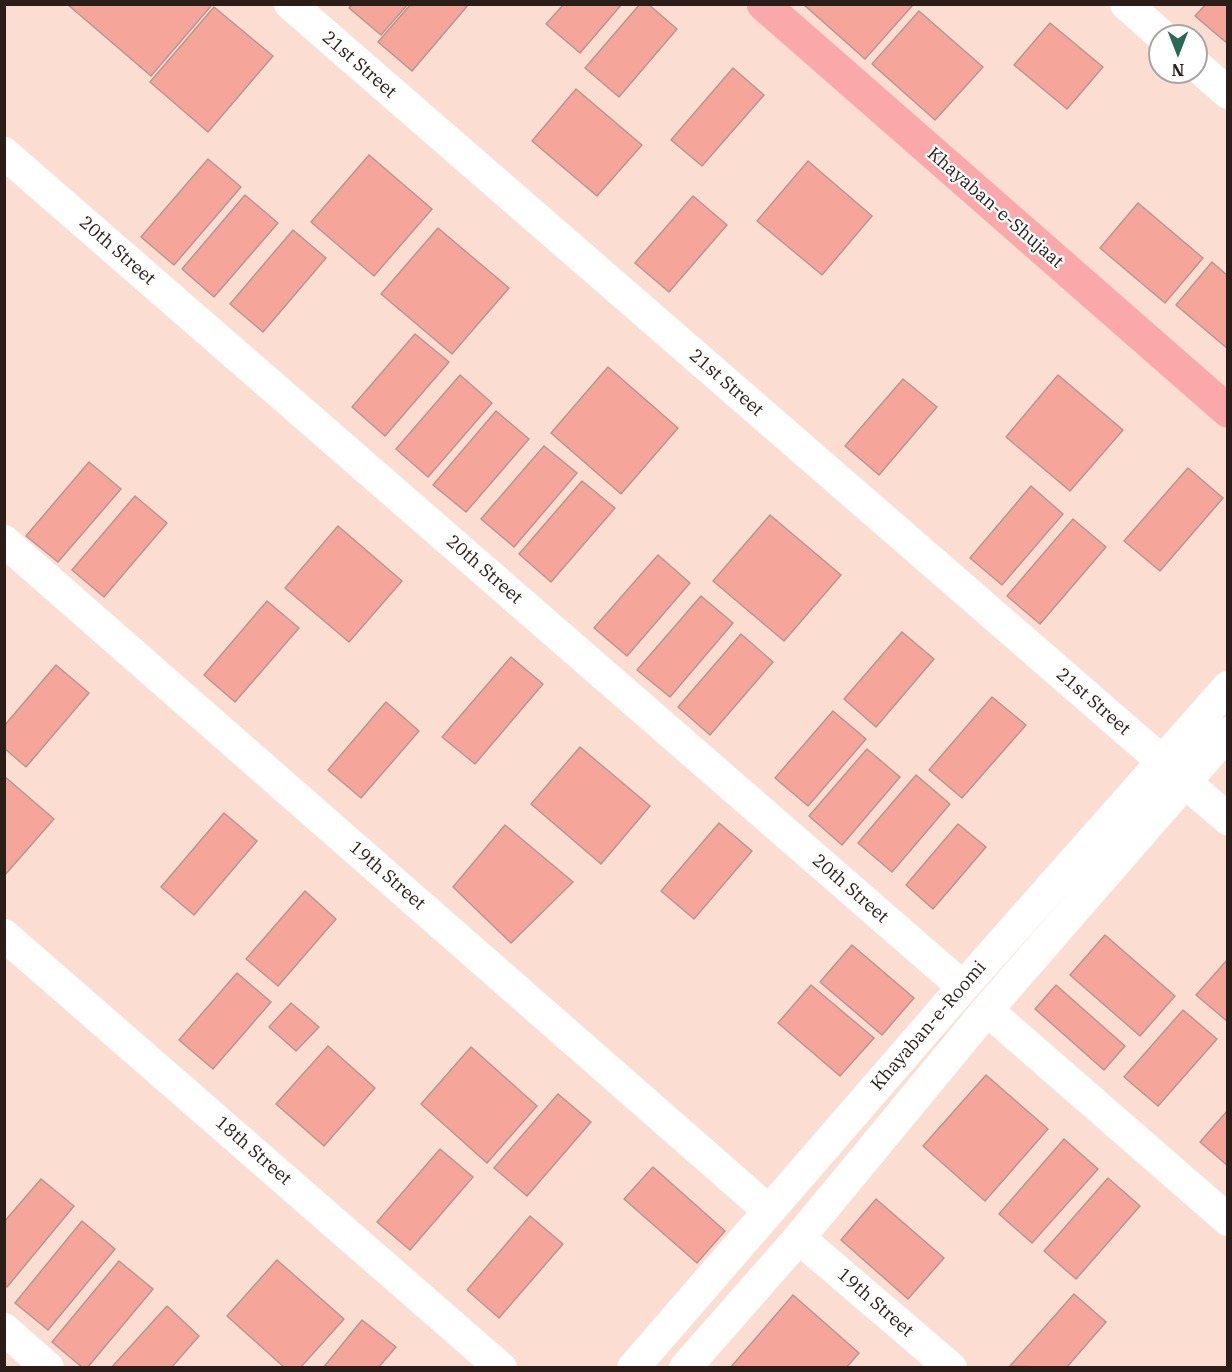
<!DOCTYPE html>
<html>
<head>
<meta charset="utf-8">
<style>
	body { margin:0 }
	#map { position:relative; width:1232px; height:1372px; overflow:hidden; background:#fbddd2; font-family:"IBM Plex Serif",serif }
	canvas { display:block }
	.frame { position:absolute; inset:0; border:6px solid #2b1e19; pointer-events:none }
	.north { position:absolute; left:1148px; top:24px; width:60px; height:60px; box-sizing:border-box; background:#fff; border:2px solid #aaa5a3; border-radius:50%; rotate:180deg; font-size:16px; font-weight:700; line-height:24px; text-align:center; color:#2b1e19 }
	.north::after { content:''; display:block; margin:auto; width:21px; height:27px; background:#2a6956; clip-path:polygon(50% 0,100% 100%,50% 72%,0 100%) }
</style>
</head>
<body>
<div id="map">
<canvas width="1232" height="1372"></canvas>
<div class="frame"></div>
<div class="north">N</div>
</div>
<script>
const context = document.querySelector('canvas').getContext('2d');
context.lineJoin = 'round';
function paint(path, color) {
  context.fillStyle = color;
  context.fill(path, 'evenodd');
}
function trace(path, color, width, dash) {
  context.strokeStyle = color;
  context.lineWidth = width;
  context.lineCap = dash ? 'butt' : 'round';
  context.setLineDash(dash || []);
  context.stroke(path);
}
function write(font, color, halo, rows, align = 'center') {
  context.font = font + ' "IBM Plex Serif",serif';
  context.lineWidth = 4.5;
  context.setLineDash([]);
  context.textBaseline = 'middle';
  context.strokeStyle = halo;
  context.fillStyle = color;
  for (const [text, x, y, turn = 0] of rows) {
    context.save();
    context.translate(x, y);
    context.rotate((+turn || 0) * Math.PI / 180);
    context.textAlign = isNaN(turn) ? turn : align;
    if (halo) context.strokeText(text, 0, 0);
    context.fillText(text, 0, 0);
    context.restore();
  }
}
const building = new Path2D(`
	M67,4H209L211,6L151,76Z
	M352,4H408L381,35L349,8Z
	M411,4H469L412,71L378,42Z
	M564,4H622L580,53L546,24Z
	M640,4H648L677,29L619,97L585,68Z
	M803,4H911L912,6L865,59Z
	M1206,4H1228V44L1195,16Z
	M214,7L273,56L208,132L150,82Z
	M919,11L983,67L935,120L872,64Z
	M1050,23L1103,67L1067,109L1014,65Z
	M733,68L764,95L702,166L671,140Z
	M576,89L642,145L597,196L532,141Z
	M369,155L432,209L374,276L311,222Z
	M208,159L241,187L174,265L141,237Z
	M808,161L872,216L822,275L757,221Z
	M245,195L278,223L214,297L182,269Z
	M693,196L727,225L669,292L635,263Z
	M1138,203L1203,258L1165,303L1100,248Z
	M438,228L509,288L452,354L381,294Z
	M293,230L326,258L263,332L230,304Z
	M1212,262L1228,276V349L1176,305Z
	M415,334L449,362L385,436L352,407Z
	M608,367L678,428L621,494L551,433Z
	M460,375L492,403L428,477L396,449Z
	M1058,375L1123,430L1070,491L1006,437Z
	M903,379L937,407L879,475L845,446Z
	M496,411L529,439L466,512L433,485Z
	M544,446L577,473L514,547L481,519Z
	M89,462L121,489L58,562L26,536Z
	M1188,468L1223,498L1160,571L1124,541Z
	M582,481L615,508L551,582L519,554Z
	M1031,486L1063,514L1002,585L970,558Z
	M135,496L167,523L104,597L72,570Z
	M770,515L841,575L784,641L713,581Z
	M1073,519L1106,547L1040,624L1007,596Z
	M338,526L402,581L349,642L285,588Z
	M658,555L690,583L627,656L594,628Z
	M701,596L733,623L670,697L637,670Z
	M267,601L299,628L235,702L204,675Z
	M902,632L934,659L876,727L844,699Z
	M741,634L773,662L710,735L678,707Z
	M511,657L543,684L475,764L442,737Z
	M56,665L89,693L26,767L4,748V726Z
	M992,697L1026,725L962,798L929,770Z
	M386,702L419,731L361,798L328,770Z
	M833,711L866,739L808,806L775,778Z
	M580,747L650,806L601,864L531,804Z
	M867,749L900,777L842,845L809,816Z
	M916,775L950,804L892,872L858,843Z
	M4,776L54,819L4,876Z
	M224,813L257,841L194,915L161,887Z
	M719,823L752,851L694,919L661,891Z
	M958,824L986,847L933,909L906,885Z
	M505,825L573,882L511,943L453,887Z
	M305,891L336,919L278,986L246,959Z
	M1105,935L1175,996L1140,1036L1070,975Z
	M852,945L914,998L882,1035L820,982Z
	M1228,959V1022L1196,995Z
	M237,973L271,1002L213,1069L179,1040Z
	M811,985L874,1038L840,1076L778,1023Z
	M1056,985L1125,1046L1104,1070L1035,1009Z
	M291,1003L319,1027L296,1051L269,1027Z
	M1183,1010L1217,1039L1158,1106L1124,1077Z
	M328,1046L375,1088L324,1146L276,1104Z
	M471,1047L537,1106L487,1163L421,1104Z
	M986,1075L1048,1129L985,1201L923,1146Z
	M558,1094L591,1122L527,1196L494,1168Z
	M1228,1110V1166L1200,1142Z
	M1064,1139L1098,1169L1032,1243L999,1214Z
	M440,1149L473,1177L410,1250L377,1222Z
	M653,1167L725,1231L697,1263L624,1199Z
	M1108,1178L1140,1206L1076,1279L1044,1251Z
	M41,1179L74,1206L7,1287L4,1285V1222Z
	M876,1199L944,1258L908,1299L841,1240Z
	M530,1216L563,1244L499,1318L467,1290Z
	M82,1221L115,1249L48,1330L15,1303Z
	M277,1260L344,1319L300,1368H285L227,1316Z
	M119,1261L153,1289L87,1368H83L52,1342Z
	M1074,1294L1106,1322L1066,1368L1010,1366Z
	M793,1295L859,1353L846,1368H730Z
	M167,1306L199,1336L171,1368H111Z
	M362,1320L396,1347L378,1368H323Z`);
const minor = new Path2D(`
	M290,4L1163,762
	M1126,4L1162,36
	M1196,65L1228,93
	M4,153L963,987
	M4,541L769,1211
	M1185,782L1228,819
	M4,935L501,1368
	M987,1010L1228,1220
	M799,1238L951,1368
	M4,1329L48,1368
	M633,1368L963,987L1228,687
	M685,1368L799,1238L987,1010L1228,733`);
const major = new Path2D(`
	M763,4L1228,411`);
const streetNames = [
	["21st Street",359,65,41],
	["Khayaban-e-Shujaat",995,208,41],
	["20th Street",117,251,41],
	["21st Street",726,383,41],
	["20th Street",484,570,41],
	["21st Street",1093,702,41],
	["19th Street",387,876,41],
	["20th Street",850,889,41],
	["Khayaban-e-Roomi",929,1026,-49],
	["18th Street",253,1151,41],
	["19th Street",875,1303,41]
];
paint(building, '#f6a59a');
trace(building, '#ba958f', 1.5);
trace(minor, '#fff', 32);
trace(major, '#faa8aa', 33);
write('18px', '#2b1e19', '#fff', streetNames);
</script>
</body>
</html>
